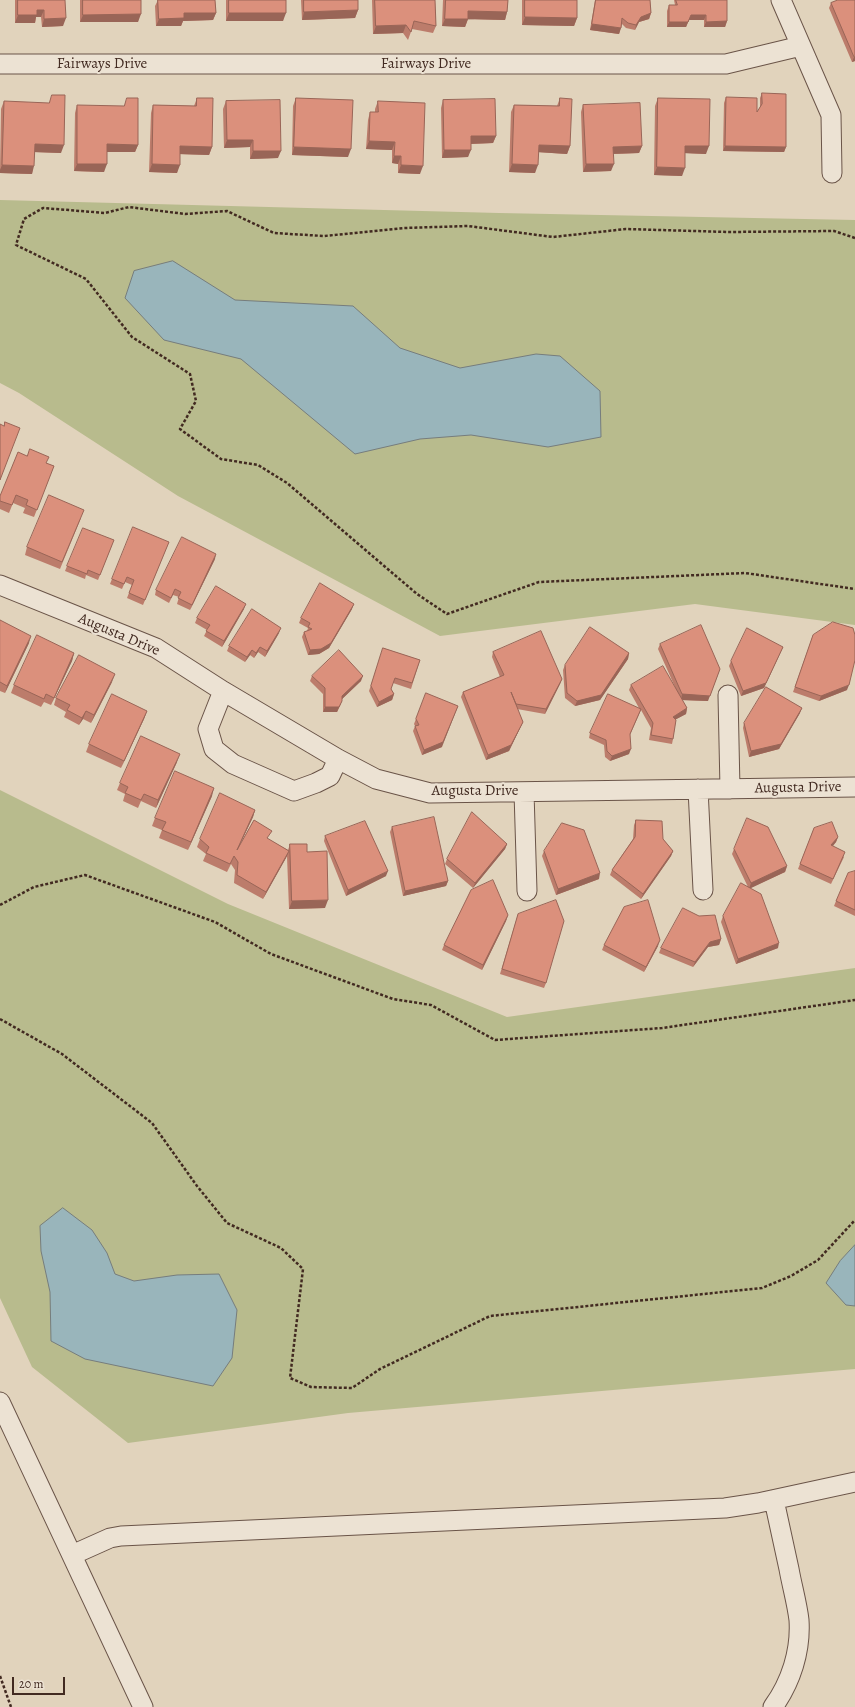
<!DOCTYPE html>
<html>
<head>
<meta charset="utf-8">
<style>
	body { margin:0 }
	#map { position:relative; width:855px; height:1707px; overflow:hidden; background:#e1d3bc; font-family:Alegreya,serif }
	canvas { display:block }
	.scale { position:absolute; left:12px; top:1677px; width:53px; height:18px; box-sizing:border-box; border:2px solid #422a21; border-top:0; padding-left:5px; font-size:12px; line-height:14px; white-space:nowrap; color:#422a21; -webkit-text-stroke:3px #ece2d3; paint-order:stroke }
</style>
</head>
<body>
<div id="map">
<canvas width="855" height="1707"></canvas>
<div class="scale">20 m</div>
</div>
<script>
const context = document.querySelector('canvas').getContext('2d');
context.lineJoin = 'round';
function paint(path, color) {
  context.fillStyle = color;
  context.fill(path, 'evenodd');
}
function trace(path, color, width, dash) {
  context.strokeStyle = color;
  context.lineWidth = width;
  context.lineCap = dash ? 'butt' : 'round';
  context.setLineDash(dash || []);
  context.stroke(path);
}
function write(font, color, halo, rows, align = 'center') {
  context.font = font + ' Alegreya,serif';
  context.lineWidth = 4;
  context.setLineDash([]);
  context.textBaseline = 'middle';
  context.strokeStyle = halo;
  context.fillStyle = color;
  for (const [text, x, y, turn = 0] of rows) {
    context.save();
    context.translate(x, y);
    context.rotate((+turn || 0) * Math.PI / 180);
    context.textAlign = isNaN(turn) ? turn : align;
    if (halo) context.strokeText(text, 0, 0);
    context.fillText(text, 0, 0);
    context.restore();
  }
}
const green = new Path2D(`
	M0,200L499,213L855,220V625L695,604L440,636L178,496L19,393L0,383Z
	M0,790L228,904L507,1017L855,968V1369L348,1413L128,1443L32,1367L0,1298Z`);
const water = new Path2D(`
	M173,261L235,300L353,306L400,348L460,368L536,354L560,356L600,391L601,437L548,447L471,435L420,439L355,454L241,359L164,340L125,298L134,271Z
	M63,1208L92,1230L107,1253L115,1274L134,1281L177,1275L219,1274L237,1310L232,1358L213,1386L85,1359L51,1341L50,1292L41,1251L40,1226Z
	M855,1245V1306L846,1305L826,1283L840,1261Z`);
const path = new Path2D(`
	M855,238L834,231L728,232L626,229L553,237L468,226L404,228L324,236L274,233L227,211L185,214L129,207L105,213L43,208L24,219L16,245L86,279L132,337L190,374L196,401L180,429L221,459L258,465L287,483L417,594L447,614L539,582L745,573L855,589
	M0,905L34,887L85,875L215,922L271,954L393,999L431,1005L495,1040L662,1028L855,1000
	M0,1019L62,1054L152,1123L197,1186L227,1223L281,1248L303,1269L290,1378L311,1387L352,1388L380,1369L490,1316L762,1288L791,1276L818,1260L855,1220
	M0,1676L11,1707`);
const minor = new Path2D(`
	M781,0L831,115L832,173
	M0,64H726L801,46
	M0,585L156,648L223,691L338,759L376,779L430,793L855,787
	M223,691L208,729L214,749L233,764L294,791L316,783L330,776L338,759
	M728,695L730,789
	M698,789L703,890
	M524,792L527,891
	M0,1402L143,1707
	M72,1555L110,1538L121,1536L725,1508L758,1503L855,1482
	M773,1707C791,1682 801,1651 799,1620C797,1603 792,1586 789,1569C784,1546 779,1523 774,1500`);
const wall = new Path2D(`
	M15,0H65L63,26L42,27L41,17H36L35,23H15Z
	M80,0H141L138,22H80Z
	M158,0H215L216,13L213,20L183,21L181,26H156L155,6Z
	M226,0H286L283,21H226Z
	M301,0H358V10L355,18L302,20Z
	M372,0H435L436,26L433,33L412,29L408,40L403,33L373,34Z
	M443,0H508L507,12L505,20L468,19L465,27L442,26Z
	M522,0H577V18L574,26L522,25Z
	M595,0H650L651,13L649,19L639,22L635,30L626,28L622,24L619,34L590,30Z
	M674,0H727V21L725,27H704V20H689L686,27H667V11L669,5H675Z
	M838,0L855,61L852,62L829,8L831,3Z
	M762,93L786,147L784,152L723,151L724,103L726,97L757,112L760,107V98Z
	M197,98L212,147L209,155L180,154L177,173L149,172L151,113L153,105L194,106Z
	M296,98L348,157L292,155L293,106Z
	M560,98L570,146L567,154L538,152L535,173L509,172L511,112L514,105L557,106Z
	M658,98L706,154L685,153L682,176L654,175L655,106Z
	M443,100L496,136L493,143L471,144L468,157L442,158L441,108Z
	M4,101L61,153L35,152L32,174L0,173L1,109Z
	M226,101L278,158L250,159V147L224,148L223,109Z
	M378,101L420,174L398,173V164L392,163V150L366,149L368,120L370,112H375V109Z
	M77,105L138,145L135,152H107L104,172L74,171L75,113Z
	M583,105L642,146L639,153L613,154L611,171L583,172L581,112Z
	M46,463L54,466L34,517L23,513L25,508L13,503L9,513L0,509V496Z
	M81,518L60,569L25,555L27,547Z
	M169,542L143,605L127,598L132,585L125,582L122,589L110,584L112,579Z
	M112,545L98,580L86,575L85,579L65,571L67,566Z
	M215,559L190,610L177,604L179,597L173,595L169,603L155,595L156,590Z
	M244,609L222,647L204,636L207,630L195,623L197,618Z
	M352,609L329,648L319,654L308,655L302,637L304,632L307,631L308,628L299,623L301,618Z
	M0,620L29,643L5,693L0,691Z
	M279,633L265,657L258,652L254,658L250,655L245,662L227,651L229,646Z
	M813,635L847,690L819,701L793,692Z
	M660,644L708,701L682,700L687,708L686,714L676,719L673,739L672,744L649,740L651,728L641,710L630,735L629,754L610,761L605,757L604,745L589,738L590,733L639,708L629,690L631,685L675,687L658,649Z
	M783,647L764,688L741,696L729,666L731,661Z
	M383,648L420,660L411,689L393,683L391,689L394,694L392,700L377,707L369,691Z
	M493,652L562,679L560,684L545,714L517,709L523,722L509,751L486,760L461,697L463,692L500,677L492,657Z
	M74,653L72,661L51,705L44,702L41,707L11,693L14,685Z
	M629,653L628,659L600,700L575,706L565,698L563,670L565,665Z
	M312,676L361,681L342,699L340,706L337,712H323V694L310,681Z
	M112,682L91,723L83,719L79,725L64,717L66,712L54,705L56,698Z
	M426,693L442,747L422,755L413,731L415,726L414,724Z
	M147,711L144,719L121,768L86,752L89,744Z
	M800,713L779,749L749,757L743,728L744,723Z
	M177,762L156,808L141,801L138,808L123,801L125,794L117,790L120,783Z
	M212,796L188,850L159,838L162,830L152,826L155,818Z
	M255,810L253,817L240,844L268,839L288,850L290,844L307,852L325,908L289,909L287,856L263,899L234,883L235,870L231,864L227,872L203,861L206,854L197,847L200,839Z
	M636,820L663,839L673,851L671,856L641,899L610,875L612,870L633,839L634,825Z
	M392,827L448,881L446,886L403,896L390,832Z
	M814,828L838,837L836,842L833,846L844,857L831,884L798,869Z
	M325,836L386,876L346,896L324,841Z
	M507,844L505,849L473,888L445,864L447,859Z
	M734,849L787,866L785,872L750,888L778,948L736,964L721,922L723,916L748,887L732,854Z
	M544,851L599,879L556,895L542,856Z
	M855,871V916L834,906L836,901Z
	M518,914L546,983L544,988L500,974Z
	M508,915L506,921L482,970L442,950L444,945Z
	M721,939L719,945L708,947L693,967L659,953L661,948Z
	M604,945L658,946L644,972L602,950Z`);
const shadedWall = new Path2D(`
	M37,10H44L41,17H36L35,23H15L18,15Z
	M358,10L355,18L302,20L304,12Z
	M468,11L507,12L505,20L465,19Z
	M184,13H216L213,20L183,21L181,26H156L159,19Z
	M229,13H286L283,21H226Z
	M651,13L649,19L639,22L635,30L636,25L641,17Z
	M141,14L138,22H80L83,15Z
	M691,15H706L704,20H689L686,27H667L669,22Z
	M525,17L577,18L574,26L522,25Z
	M66,18L63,26L42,27L44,19Z
	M445,19H468L465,27L442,26Z
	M727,21L725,27H704L706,22Z
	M592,24L621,28L619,34L590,30Z
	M406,25L403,33L373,34L376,26Z
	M854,57H855V61L852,62Z
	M471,136H496L493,143L468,144Z
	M227,140H253L250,147L224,148Z
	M369,141L395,142L392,150L366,149Z
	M35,144L64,145L61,153L32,152Z
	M107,144L138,145L135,152H104Z
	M539,145L570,146L567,154L536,152Z
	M180,146L212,147L209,155L177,154Z
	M642,146L639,153L610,154L613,147Z
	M685,146H709L706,154L682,153Z
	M725,146L786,147L784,152L723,151Z
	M294,147L351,149L348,157L292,155Z
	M444,150H471L468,157L442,158Z
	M253,151H281L278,158L250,159Z
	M394,156H401L398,164L392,163Z
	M77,164H107L104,172L74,171Z
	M152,164L180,165L177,173L149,172Z
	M512,164L538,165L535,173L509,172Z
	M586,164H614L611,171L583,172Z
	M2,165L34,166L32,174L0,173V170Z
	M401,165L423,166L420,174L398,173Z
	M657,167L685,168L682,176L654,175Z
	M216,554L215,559L190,610L192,605Z
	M246,604L244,609L222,647L224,641Z
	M354,604L352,609L329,648L319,654L308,655L310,650Z
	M281,628L279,633L265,657L267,651Z
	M31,636L29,643L5,693L7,686Z
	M260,647L258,652L254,658L256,653Z
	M783,647L764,688L741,696L743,691Z
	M252,650L250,655L245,662L247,657Z
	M74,653L72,661L51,705L54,698Z
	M629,653L628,659L600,700L575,706L577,701Z
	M720,669L708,701L681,700L682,694Z
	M115,674L112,682L91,723L94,715Z
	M363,676L361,681L340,701L342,696Z
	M562,679L560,684L545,714L546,709Z
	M849,685L847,690L819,701L821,696Z
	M394,694L392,700L377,707L379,702Z
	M342,701L337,712H323L325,707Z
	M458,706L442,747L422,755L424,750Z
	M687,708L686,714L671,722L673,717Z
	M802,708L800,713L779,749L749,757L751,751Z
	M86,711L83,719L79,725L82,718Z
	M147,711L144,719L121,768L124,761Z
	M523,722L509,751L486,760L488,755Z
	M631,749L629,754L610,761L612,756Z
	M180,754L177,762L156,808L158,800Z
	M214,788L212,796L188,850L191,842Z
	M255,810L253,817L234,857L237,850Z
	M838,837L836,842L829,850L831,845Z
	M507,844L505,849L473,888L475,883Z
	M289,851L286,858L263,899L266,892Z
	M673,851L671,856L641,899L643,894Z
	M787,866L785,872L749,889L751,883Z
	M388,871L386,876L346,896L348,890Z
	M600,873L599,879L556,895L558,889Z
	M448,881L446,886L403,896L405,891Z
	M328,900L325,908L289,909L292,901Z
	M508,915L506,921L482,970L483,965Z
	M721,939L719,945L708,947L693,967L695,962L710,942Z
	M660,940L658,946L644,972L646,967Z
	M779,943L778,948L736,964L738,959Z`);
const building = new Path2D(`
	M18,0H65L66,18L44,19V10H37V15H18Z
	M83,0H141V14L83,15Z
	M158,0H215L216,13H184V18L159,19Z
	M229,0H286V13H229Z
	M304,0H358V10L304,12Z
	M375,0H435L436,26L414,21L411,32L406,25L376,26Z
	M446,0H508L507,12L468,11V19H445Z
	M525,0H577V18L525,17Z
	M596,0H650L651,13L641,17L636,25L628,23L622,18L621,28L592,24Z
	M676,0H727V21L706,22V15H691L688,22H669V5H677Z
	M838,0H855V57H854L831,3Z
	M762,93L786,94V147L725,146L726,97L757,98V112L762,104Z
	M52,95H65L64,145L35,144L34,166L2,165L4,101L49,103Z
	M127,98H138V145L107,144V164H77V105L124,106Z
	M197,98H213L212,147L180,146V165L152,164L153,105L196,106Z
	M296,98L353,100L351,149L294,147Z
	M560,98L572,99L570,146L539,145L538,165L512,164L514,105L559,106Z
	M658,98L710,99L709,146H685V168L657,167Z
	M495,99L496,136H471V150H444L443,100Z
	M280,100L281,151H253V140H227L226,101Z
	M378,101L425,103L423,166L401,165V156H394L395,142L369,141L370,112H378Z
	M640,103L642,146L613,147L614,164H586L583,105Z
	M5,422L20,428L0,480V424L4,426Z
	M30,449L49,457L46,463L54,466L37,510L26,505L28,500L16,495L12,505L0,501V496L18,452L27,456Z
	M49,495L84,510L62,562L27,547Z
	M133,527L169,542L145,600L129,593L134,580L127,577L124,584L112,579Z
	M83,528L114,540L100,575L88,570L87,574L67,566Z
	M182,537L216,554L192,605L178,598L181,592L175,589L171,598L156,590Z
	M320,583L354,604L331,643L321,649L310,650L304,632L312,629L308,627L310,623L301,618Z
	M216,586L246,604L224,641L206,631L210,625L197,618Z
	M252,609L281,628L267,651L260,647L256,653L252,650L247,657L229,646Z
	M0,620L31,636L7,686L0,682Z
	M833,622L853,628L855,635V660L849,685L821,696L795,687L813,635Z
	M701,625L720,669L710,696L682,694L660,644Z
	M590,627L629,653L601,695L577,701L567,693L565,665Z
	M747,628L783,647L766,683L743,691L731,661Z
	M541,631L562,679L546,709L516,704L511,692L523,722L511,745L488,755L463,692L504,675L493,652Z
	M37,635L74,653L54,698L46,694L44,699L14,685Z
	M383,648L420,660L412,683L395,678L391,689L394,694L379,702L371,686Z
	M339,650L363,676L342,696V701L339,707H325V688L312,676Z
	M79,655L115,674L94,715L86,711L82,718L67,710L70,705L56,698Z
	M663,666L687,708L673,717L676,720L673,739L651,735L653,723L631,685Z
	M766,687L802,708L781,744L751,751L744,723Z
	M426,693L458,706L443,742L424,750L415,726L419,725L416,719Z
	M112,694L147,711L124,761L89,744Z
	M608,694L641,709L630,734L631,749L612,756L607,751L606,740L590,733Z
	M141,736L180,754L158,800L144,794L141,800L125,793L128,787L120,783Z
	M175,771L214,788L191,842L162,830L166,822L155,818Z
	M220,793L255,810L237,850L254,820L272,831L267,838L289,851L266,892L237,875L238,862L234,856L230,864L206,853L209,847L200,839Z
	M472,812L507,844L475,883L447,859Z
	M434,817L448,881L405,891L392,827Z
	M747,818L768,827L787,866L751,883L734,849Z
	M636,820L662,821L663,839L673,851L643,894L612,870L635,837Z
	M365,821L388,871L348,890L325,836Z
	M832,822L838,837L831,845L845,852L833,879L800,864L814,828Z
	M562,823L584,830L600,873L558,889L544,851Z
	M290,844H307V852L327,851L328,900L292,901Z
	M855,871V910L836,901L848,873Z
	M493,880L508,915L483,965L444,945L471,890Z
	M741,883L761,894L779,943L738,959L723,916Z
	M556,900L564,921L546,983L502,969L518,914Z
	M648,900L660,940L646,967L604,945L624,907Z
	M683,908L699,916L715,915L721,939L710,942L695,962L661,948Z`);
const streetNames = [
	["Fairways Drive",102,64],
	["Fairways Drive",426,64],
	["Augusta Drive",119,635,23],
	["Augusta Drive",798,788,-1],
	["Augusta Drive",475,791]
];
paint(green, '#b8bb8d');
paint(water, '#99b5bb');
trace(water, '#767d7d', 1);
trace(minor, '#6a5448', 21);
trace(path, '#422a21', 2.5, [3, 2]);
trace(minor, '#ece2d3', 19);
paint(wall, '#bc7c6b');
paint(shadedWall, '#996557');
paint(building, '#db907c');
trace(building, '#996557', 1);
write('15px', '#422a21', '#ece2d3', streetNames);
</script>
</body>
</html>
